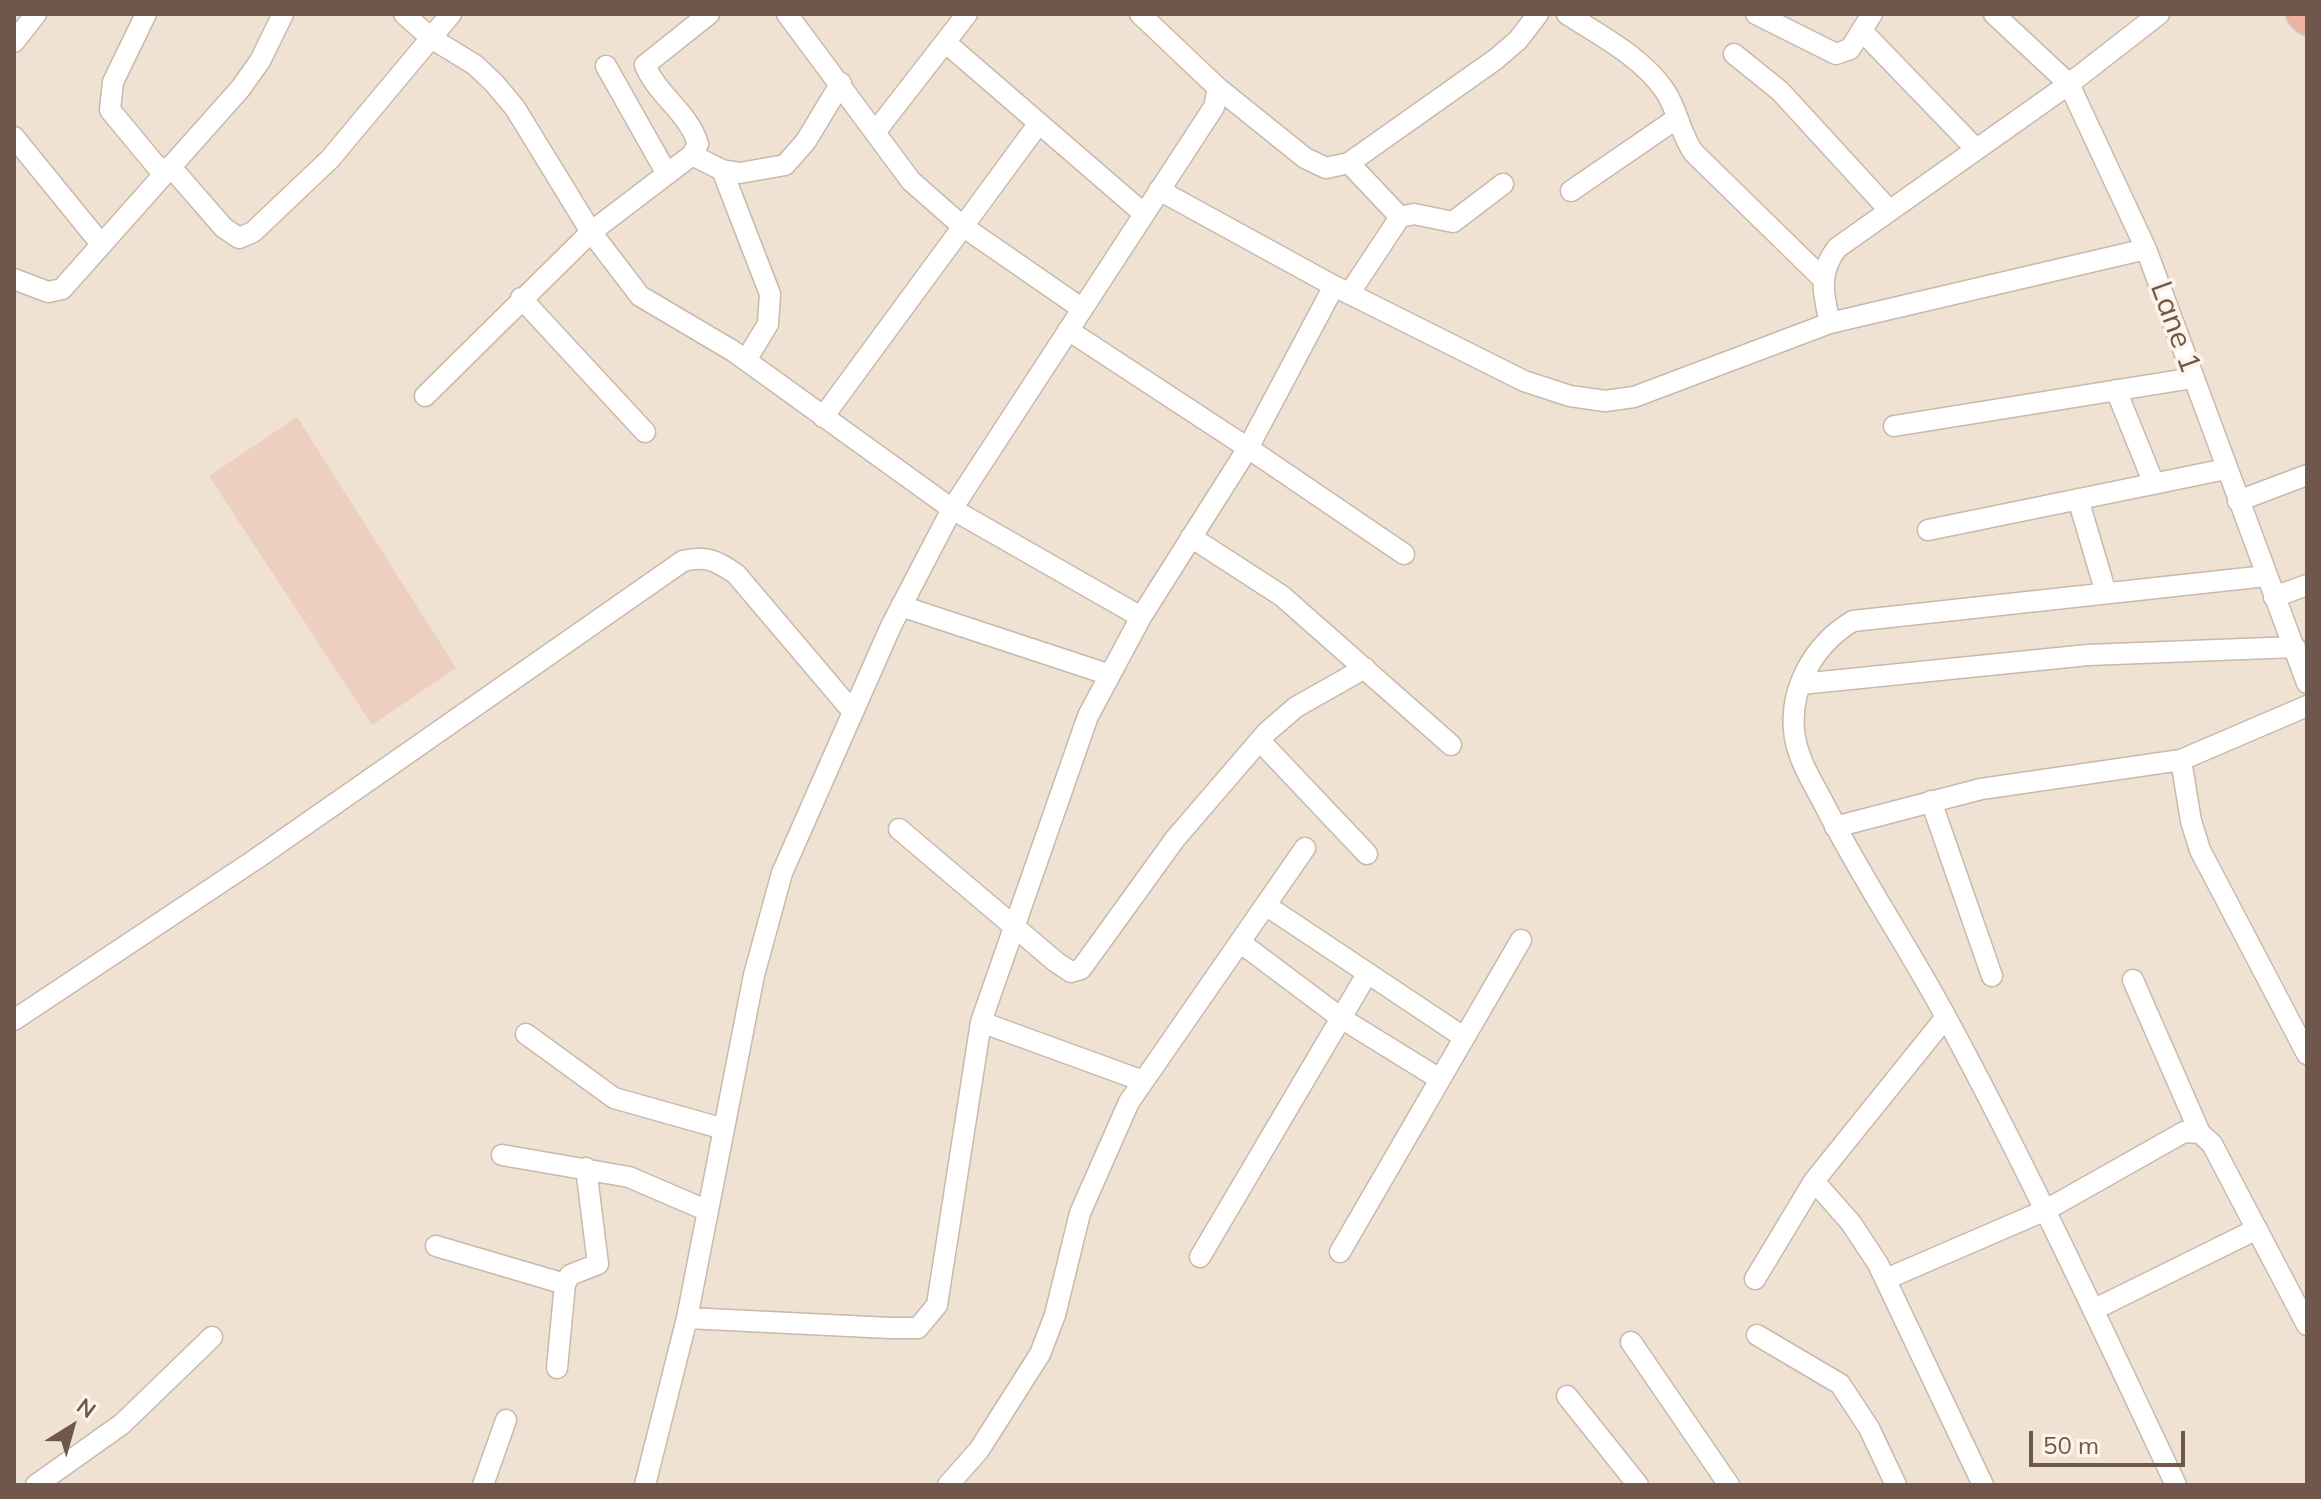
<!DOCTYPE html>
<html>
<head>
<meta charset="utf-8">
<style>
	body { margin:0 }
	#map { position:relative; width:2321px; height:1499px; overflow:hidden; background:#faf0e4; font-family:Mulish,sans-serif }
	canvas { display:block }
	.frame { position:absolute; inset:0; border:16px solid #6f574c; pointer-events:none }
	.north { position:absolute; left:32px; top:1387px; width:80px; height:80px; -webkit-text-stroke:6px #fdf4e9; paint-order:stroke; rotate:37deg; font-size:22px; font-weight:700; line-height:32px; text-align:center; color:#6f574c }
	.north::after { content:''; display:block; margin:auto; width:28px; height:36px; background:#6f574c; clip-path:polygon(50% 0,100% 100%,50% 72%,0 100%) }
	.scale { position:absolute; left:2029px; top:1431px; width:156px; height:36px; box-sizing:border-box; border:4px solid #6f574c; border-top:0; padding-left:10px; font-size:24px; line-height:28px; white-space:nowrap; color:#6f574c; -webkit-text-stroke:6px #fdf4e9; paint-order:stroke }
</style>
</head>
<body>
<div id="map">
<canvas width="2321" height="1499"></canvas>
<div class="frame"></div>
<div class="north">N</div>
<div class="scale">50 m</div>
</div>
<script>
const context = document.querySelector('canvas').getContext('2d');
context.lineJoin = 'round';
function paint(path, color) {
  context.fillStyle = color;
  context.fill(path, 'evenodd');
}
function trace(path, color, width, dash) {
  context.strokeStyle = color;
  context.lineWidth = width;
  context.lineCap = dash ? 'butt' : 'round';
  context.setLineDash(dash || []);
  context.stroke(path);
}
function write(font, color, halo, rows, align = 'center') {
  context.font = font + ' Mulish,sans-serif';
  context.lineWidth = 7;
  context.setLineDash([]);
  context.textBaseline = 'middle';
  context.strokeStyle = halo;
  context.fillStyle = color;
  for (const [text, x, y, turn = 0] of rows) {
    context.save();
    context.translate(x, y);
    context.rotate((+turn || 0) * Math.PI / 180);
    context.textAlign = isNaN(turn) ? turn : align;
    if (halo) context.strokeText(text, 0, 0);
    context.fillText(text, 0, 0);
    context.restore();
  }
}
const residential = new Path2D(`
	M14,14H2307V1485H14Z`);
const building = new Path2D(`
	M297,417L456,668L372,725L209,476Z`);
const minor = new Path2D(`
	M146,14L113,82L110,110L163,174
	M404,14L431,38L475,65L494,83L515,108L591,232L640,296L733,351L952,509L1141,617
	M787,14L911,181L961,225L1081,308
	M1567,14C1601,36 1642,57 1665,91C1678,110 1680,134 1694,153L1822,278
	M1756,14L1836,54L1850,49L1872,14
	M2159,14L2069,84L2146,249L2307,683
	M1862,31L1976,149
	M14,42L36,14
	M945,42L1143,213
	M1734,54L1780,91L1890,211
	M606,66L667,174
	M1218,88L1305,158L1326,168L1349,163L1496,59L1518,40L1538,14
	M876,131L967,14
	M14,137L101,244
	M692,155L722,170L740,173L785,165L806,141L841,83
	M1349,163L1400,217
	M170,166L224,228L239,238L253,232L330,159L451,14
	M722,170L770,294L768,324L746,360
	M1159,190L1334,286L1524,381L1570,396L1605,401L1634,397L1830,323L2146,249
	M1571,191L1676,119
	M14,279L48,292L62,289L240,89L260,61L283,14
	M1349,294L1400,217L1414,214L1453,222L1503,184
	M521,298L645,432
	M1830,323C1823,294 1818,273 1837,248L2069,84L1994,14
	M1068,330L1248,448L1334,286
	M2116,390L2154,484
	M425,396L591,232L692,155L698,144C689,113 657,95 645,65L709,14
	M823,417L1039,123
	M1894,426L2193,378
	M2078,499L2106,593
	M2238,501L2307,475
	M1928,530L2226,469
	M1191,537L1282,596L1451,745
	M2274,597L2307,585
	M901,606L1110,675
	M1801,684L2088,655L2295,647
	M1260,741L1367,854
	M2181,760L2191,821L2200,850L2307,1054
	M1931,801L1992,976
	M1835,827L1981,789L2181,760L2307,706
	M899,829L1056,962L1071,972L1081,969L1175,839L1267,732L1296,707L1365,668
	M1267,906L1462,1036
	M1241,943L1341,1018L1438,1078
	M2133,980L2200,1133
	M14,1020L256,859L683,561C706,555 717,561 736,574L853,712
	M981,1022L1143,1081
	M526,1034L614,1098L724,1129
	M502,1155L629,1177L708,1211
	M1814,1181L1851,1223L1878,1264L1983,1485
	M436,1246L565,1284
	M1340,1252L1521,940
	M1200,1257L1367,974
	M1755,1279L1814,1181L1946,1017
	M1886,1279L2046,1210L2184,1132L2200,1133L2212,1144L2307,1325
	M2093,1310L2257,1229
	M687,1318L890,1328H918L937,1305L981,1022L1088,716L1141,617L1248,448L1404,554
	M1757,1335L1840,1384L1869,1428L1896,1485
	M1631,1342L1729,1485
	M557,1368L565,1284L570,1275L598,1264L586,1168
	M1567,1396L1638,1485
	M36,1485L122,1424L212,1337
	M483,1485L506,1420
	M645,1485L687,1318L754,975L782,873L891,626L952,509L1214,107L1218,88L1140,14
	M948,1485L979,1450L1040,1354L1055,1315L1080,1213L1129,1102L1305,848
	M2176,1485C2102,1328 2029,1171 1947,1019C1908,946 1861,878 1824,804C1813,783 1799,761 1795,738C1787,690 1814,644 1853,621L2266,576`);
const highway = new Path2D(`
	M2301,14L2307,20`);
const streetNames = [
	["Lane 1",2175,327,70]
];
paint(residential, '#f0e2d3');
paint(building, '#eccfbe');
trace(minor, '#c9b8ab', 23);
trace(highway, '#d7d0cd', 33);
trace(minor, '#fff', 20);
trace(highway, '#eeb2a0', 30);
write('30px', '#6f574c', '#fdf4e9', streetNames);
</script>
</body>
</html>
